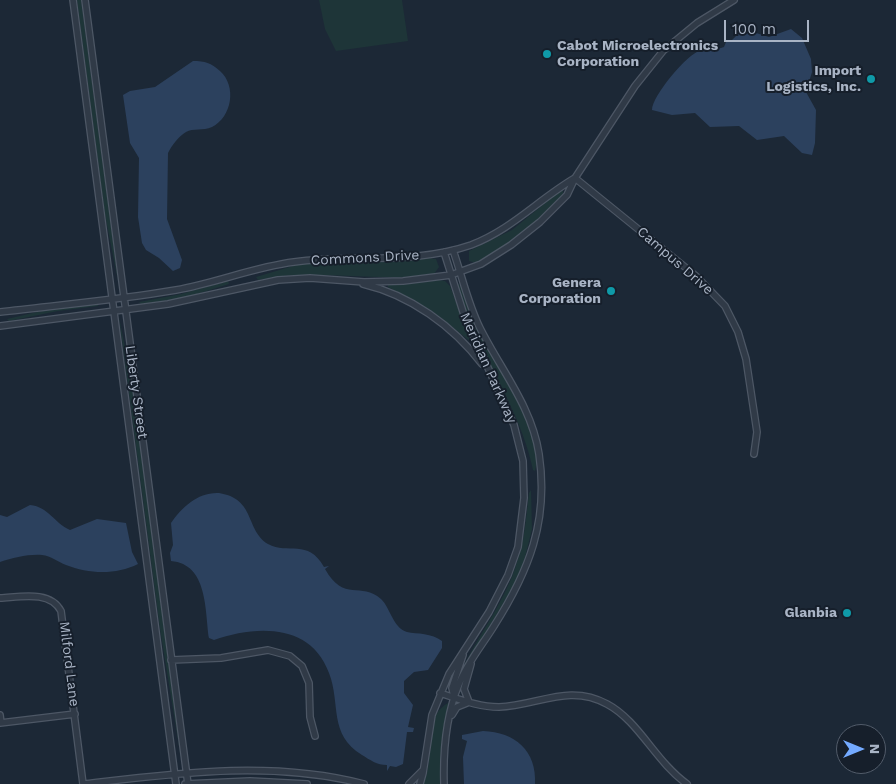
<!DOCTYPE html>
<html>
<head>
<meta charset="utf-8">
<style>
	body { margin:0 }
	#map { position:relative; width:896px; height:784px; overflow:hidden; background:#1c2836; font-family:"Work Sans",sans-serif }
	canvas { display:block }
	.north { position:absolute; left:836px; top:724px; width:50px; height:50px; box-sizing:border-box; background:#161f2b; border:1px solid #515b69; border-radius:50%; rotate:90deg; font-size:14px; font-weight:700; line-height:20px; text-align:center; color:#a9b4c5 }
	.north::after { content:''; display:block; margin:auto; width:18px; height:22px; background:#74aaff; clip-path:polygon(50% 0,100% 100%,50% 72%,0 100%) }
	.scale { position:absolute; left:724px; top:20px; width:85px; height:22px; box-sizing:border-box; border:2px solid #a9b4c5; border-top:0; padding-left:6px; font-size:15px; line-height:18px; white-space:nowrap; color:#a9b4c5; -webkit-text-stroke:4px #161f2b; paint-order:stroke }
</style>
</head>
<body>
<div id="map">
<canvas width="896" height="784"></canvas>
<div class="north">N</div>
<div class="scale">100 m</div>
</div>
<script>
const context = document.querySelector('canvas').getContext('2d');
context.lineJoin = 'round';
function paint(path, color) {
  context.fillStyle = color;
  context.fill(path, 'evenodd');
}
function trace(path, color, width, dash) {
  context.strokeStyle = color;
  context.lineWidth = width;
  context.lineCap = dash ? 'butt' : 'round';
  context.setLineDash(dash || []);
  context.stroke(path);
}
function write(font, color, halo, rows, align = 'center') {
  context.font = font + ' "Work Sans",sans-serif';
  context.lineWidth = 4;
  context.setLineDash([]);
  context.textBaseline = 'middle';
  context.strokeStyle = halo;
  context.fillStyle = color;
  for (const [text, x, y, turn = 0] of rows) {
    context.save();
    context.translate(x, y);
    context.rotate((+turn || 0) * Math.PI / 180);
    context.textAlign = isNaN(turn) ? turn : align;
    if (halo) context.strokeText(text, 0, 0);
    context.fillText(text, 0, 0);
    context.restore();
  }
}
const green = new Path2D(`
	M77,0H81L119,286L105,215Z
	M319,0H402L408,41L336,51L325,29Z
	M560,191H563V194C538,221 510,247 476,263L469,261V251L512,230Z
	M429,258L436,259L439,267L434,274C375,284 317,267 258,280L256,277L303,263L392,262Z
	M439,280L445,281L450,286L471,342L432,311L388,287V285Z
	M228,281L229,284L181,299L141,304L139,302L181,294Z
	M458,284L461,285C467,303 472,320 481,336C497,366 547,437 535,471L533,470C523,421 496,380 476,335C469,320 459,301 458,284Z
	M99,303L98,306L58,311L9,321L7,319L58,307Z
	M119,317L133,388L181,759L160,629Z
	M531,490L532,529L521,573L455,685C472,642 504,606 517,562C525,539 526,517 529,493Z
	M450,702L442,784H423C437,759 419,717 450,702Z`);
const water = new Path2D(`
	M743,29L769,37L791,29L802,38L811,59L812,72L806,92L816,110L815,143L812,155L802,153L784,136L757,140L739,126L710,127L695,113L672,115L652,110C652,96 687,54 701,50C708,48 716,50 724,47L726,42H730Z
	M193,61C205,61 211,63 220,71C237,86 232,117 212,127C203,131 193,128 186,132C178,137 172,145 168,153L167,219L182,260L180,268L173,271L159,258L146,250L142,243L138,217L139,158L130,143L123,95L130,91L155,87Z
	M219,493C256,499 245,530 268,544C288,555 308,538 324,567L329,566L325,569C344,603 361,581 381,599C390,607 393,628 407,632C417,634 432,633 442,641V648L428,670L414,672L404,681V693L413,705L408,727L414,728L413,732H407L403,764L396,767L390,766L387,771V765C377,765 370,760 362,755C328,734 341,704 329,673C311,623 256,625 214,640L209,638C205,611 208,564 171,561L170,553L173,545L171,523C182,507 198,492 219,493Z
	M30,505C49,507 54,523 70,530L97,519L126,523L132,552L138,564C116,575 89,574 66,565C58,562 51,556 42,555C28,554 13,558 0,562V515L7,517Z
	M483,731C515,732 537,751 535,784H464L463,757L467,741L462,739V735Z`);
const minor = new Path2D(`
	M73,0L176,784
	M85,0L188,784
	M575,178L696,276L725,306L738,332L746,359L757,432L754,454
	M363,284C410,295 453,326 482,364
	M0,312C59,305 118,300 176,290C216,283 254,267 294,262C353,254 413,265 471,245C511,230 539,199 575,178
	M0,326L168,304L278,280L310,278L364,282L403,281L451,275L481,264L511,245L540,222L567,195L575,178L635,86L663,51L697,23L734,0
	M0,598C20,597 50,590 61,611L83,784
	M171,660L221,658L268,650L290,656L302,666L309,683L310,717L315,736
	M440,693C459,699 478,707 499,707C537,706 569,683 607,704C639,721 655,761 687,784
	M454,696L452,688L463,655
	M469,702L464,689L471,664
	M0,715L1,723
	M452,715L457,707L467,703
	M0,723L75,714
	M84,784C177,773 272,760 364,784
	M185,784L250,781L307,784
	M409,784L422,771
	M420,784L423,773L432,715L449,674L489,612L508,575L518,547L524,498L523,461L514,425L464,315L444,252
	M444,784C443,751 446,715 459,684C467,663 483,644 494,626C529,571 549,521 539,454C532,407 501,370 480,328C468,304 462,276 453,250`);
const markers = [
	[547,54,5,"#0f9aa8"],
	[871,79,5,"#0f9aa8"],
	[611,291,5,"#0f9aa8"],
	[847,613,5,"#0f9aa8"]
];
const poiNames = [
	["Cabot Microelectronics",557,46,"left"],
	["Corporation",557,62,"left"],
	["Import",861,71],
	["Logistics, Inc.",861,87],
	["Genera",601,283],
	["Corporation",601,299],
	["Glanbia",837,613]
];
const streetNames = [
	["Commons Drive",365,258,-3],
	["Campus Drive",675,261,41],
	["Meridian Parkway",488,368,66],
	["Liberty Street",136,392,82],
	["Milford Lane",69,664,83]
];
paint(green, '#1e3538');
paint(water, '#2c415e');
trace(minor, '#4d5765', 8);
trace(minor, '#303a47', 5.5);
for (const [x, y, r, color] of markers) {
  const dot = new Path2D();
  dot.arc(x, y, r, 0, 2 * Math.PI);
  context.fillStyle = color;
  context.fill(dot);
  trace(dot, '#161f2b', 2);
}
write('bold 14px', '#a9b4c5', '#161f2b', poiNames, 'right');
write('14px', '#a9b4c5', '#161f2b', streetNames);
</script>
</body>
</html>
